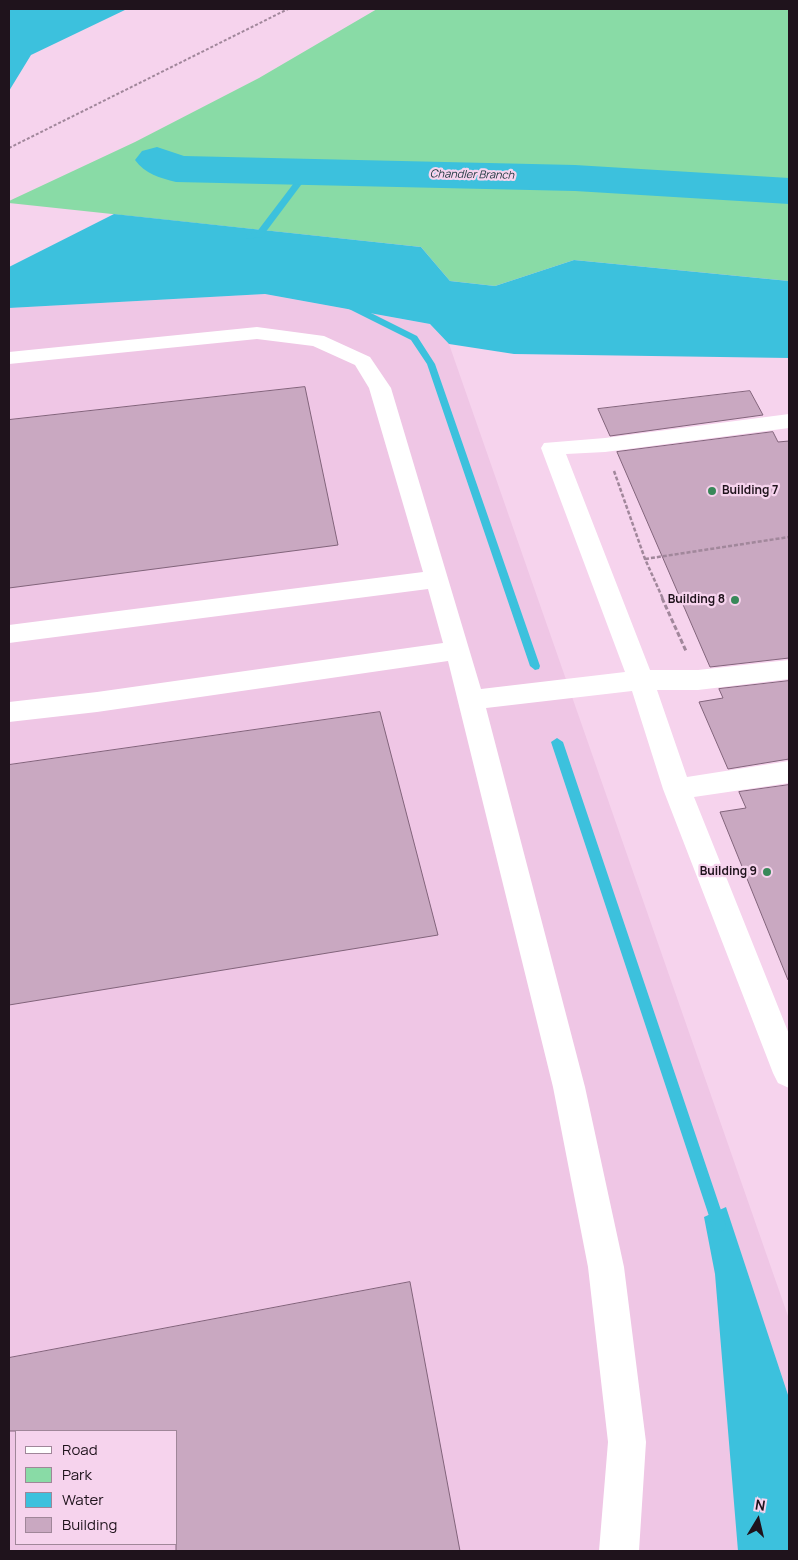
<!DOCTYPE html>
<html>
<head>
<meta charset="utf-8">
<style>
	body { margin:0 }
	#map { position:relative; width:798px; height:1560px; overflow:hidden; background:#f6d3ed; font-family:Manrope,sans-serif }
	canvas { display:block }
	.frame { position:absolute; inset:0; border:10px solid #1f131c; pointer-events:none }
	.legend { position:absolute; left:15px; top:1430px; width:162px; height:115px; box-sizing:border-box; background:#f6d3ed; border:1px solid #a08699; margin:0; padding:6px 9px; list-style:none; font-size:15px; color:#1f131c }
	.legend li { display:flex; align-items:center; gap:10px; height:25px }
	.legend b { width:25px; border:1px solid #a08699 }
	.north { position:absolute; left:733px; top:1495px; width:50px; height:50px; -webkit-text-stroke:4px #f6d3ed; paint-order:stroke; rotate:9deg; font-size:14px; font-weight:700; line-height:20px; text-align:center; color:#1f131c }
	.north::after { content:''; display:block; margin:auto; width:18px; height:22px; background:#1f131c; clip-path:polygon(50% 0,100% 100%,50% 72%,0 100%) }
</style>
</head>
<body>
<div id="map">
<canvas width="798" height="1560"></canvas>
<div class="frame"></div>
<ul class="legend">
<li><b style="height:6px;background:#fff"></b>Road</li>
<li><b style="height:14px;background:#89dba6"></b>Park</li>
<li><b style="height:14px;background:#3cc1dd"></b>Water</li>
<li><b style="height:14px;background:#c9a8c1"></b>Building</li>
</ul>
<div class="north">N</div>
</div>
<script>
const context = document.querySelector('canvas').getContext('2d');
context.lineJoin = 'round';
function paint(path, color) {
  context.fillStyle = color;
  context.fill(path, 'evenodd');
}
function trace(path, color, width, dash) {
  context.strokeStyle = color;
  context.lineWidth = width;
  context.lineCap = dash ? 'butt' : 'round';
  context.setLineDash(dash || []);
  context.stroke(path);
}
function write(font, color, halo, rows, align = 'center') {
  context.font = font + ' Manrope,sans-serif';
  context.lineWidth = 4.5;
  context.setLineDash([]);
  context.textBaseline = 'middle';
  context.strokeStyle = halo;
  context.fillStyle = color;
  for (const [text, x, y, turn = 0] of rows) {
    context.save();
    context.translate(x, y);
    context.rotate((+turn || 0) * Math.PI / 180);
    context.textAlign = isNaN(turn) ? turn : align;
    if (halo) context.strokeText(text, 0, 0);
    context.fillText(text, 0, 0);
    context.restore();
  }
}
const built = new Path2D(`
	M265,294L430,324L449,344L789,1319V1551H9V308ZM16,1431H176V1544H16Z`);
const green = new Path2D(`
	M377,9H789V281L574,260L495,286L450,281L421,247L9,203V201L135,142L259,78Z`);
const water = new Path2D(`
	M9,9H127L31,55L9,91Z
	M114,214L421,247L450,281L495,286L574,260L789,281V358L514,354L449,344L430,324L265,294L9,308V267Z
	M726,1207L789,1398V1551H738L715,1274L704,1217Z`);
const stream = new Path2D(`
	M303,171L310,173L262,237L246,239V235L256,233Z
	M341,301H347L417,336L435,364L540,666L539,669L535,670L530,666L427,364L411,340L341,305Z
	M557,738L563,742L726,1225L724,1230L719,1232L714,1230L712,1225L551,742Z`);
const river = new Path2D(`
	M157,147L184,156L575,165L789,178V204L575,191L176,182C160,178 145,174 135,160L142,151Z`);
const building = new Path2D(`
	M305,387L338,545L9,588V420Z
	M750,391L763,415L610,436L598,409Z
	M773,432L778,442L789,441V658L710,667L617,452Z
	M789,681V759L728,769L699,702L723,698L719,689Z
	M380,712L438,935L9,1005V765Z
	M789,785V980H788L720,812L746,808L739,792Z
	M410,1282L460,1551H176V1431H9V1358Z`);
const pathFar2 = new Path2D(`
	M9,148L288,9`);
const pathFar1 = new Path2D(`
	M614,471L645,559L663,599
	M645,559L789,537`);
const path = new Path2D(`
	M662,598L686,651`);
const minor = new Path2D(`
	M257,327L324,336L370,357L391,388L481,689L625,672L541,448L544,443L605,438L789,414V428L605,452L566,454L650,670H698L789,660V679L698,690H657L687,777L789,761V783L694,797L789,1034V1088L778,1083L773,1073L663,789L632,691L486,708L585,1087L624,1267L646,1442L639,1551H599L608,1442L588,1267L553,1087L448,661L97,712L9,722V702L97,692L443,643L428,589L9,643V625L423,572L369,388L355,365L313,346L257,339L9,364V352Z`);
const markers = [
	[712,491,5,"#388859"],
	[735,600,5,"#388859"],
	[767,872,5,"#388859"]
];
const farWaternames = [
	["Chandler Branch",472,175,1]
];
const poiNames = [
	["Building 7",722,491,"left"],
	["Building 8",725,600],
	["Building 9",757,872]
];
paint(built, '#efc6e5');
paint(green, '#89dba6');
paint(water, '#3cc1dd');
paint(stream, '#3cc1dd');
paint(river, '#3cc1dd');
paint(building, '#c9a8c1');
trace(building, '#82647b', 1);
trace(pathFar2, '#a1879b', 2, [3, 2]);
trace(pathFar1, '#a1879b', 2.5, [4, 2]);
trace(path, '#a1879b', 3, [5, 2.5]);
paint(minor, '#fff');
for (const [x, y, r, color] of markers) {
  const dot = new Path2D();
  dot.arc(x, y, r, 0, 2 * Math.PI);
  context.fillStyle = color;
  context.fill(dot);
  trace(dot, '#f6d3ed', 2);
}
write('italic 11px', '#143037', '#f6d3ed', farWaternames);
write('bold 12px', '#1f131c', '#f6d3ed', poiNames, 'right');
</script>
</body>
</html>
